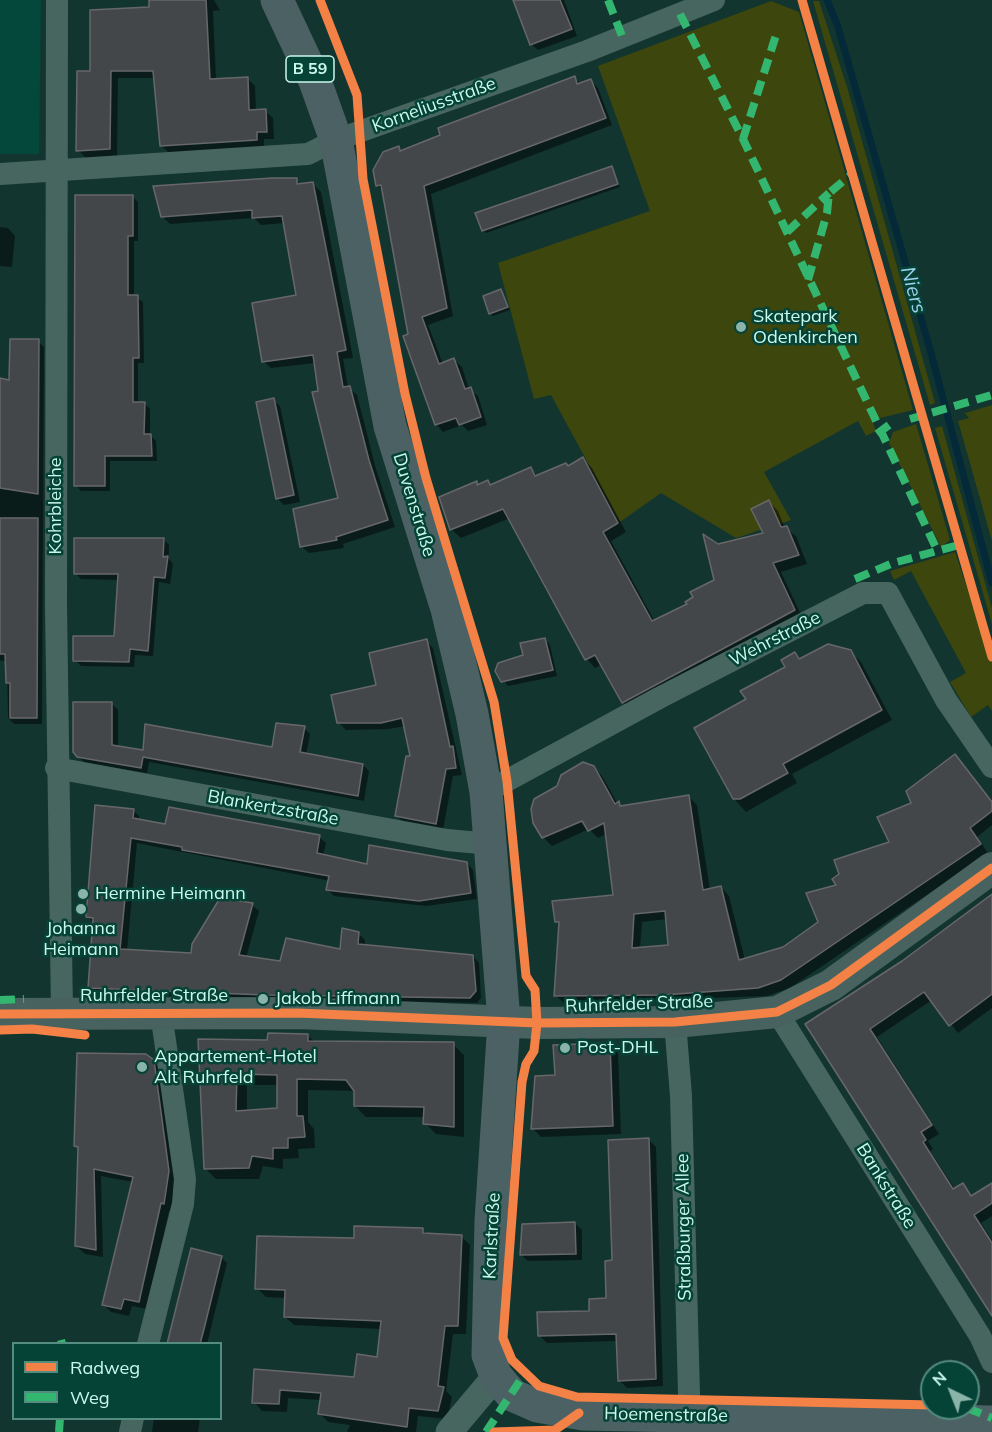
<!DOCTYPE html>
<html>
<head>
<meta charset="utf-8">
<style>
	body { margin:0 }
	#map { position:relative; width:992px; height:1432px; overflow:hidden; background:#13352f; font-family:Mulish,sans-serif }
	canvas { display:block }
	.legend { position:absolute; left:12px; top:1342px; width:210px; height:78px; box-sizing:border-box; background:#054337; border:2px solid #548c7f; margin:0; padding:8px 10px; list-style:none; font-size:18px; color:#caf9eb }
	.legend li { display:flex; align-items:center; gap:12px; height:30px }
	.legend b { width:30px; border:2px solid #548c7f }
	.north { position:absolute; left:920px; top:1360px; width:60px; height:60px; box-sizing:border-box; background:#054337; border:2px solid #548c7f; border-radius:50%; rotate:317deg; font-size:16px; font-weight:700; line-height:24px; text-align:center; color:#caf9eb }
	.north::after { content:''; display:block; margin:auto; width:21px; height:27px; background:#8ab4a9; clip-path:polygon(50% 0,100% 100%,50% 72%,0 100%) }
</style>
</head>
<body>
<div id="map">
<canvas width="992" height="1432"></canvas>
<ul class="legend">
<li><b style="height:8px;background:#f48246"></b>Radweg</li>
<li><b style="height:8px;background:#33b770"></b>Weg</li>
</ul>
<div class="north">N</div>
</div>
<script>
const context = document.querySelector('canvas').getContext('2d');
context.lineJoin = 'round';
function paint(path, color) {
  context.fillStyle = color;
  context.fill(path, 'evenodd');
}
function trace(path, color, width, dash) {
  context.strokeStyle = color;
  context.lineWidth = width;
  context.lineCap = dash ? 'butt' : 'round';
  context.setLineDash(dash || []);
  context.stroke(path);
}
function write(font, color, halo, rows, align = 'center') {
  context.font = font + ' Mulish,sans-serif';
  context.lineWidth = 5;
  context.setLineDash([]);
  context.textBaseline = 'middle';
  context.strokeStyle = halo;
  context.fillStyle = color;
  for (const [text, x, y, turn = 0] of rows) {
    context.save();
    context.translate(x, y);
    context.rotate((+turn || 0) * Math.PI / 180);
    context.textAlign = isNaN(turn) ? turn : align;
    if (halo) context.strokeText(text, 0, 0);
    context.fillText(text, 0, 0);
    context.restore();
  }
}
const built = new Path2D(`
	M0,0H41L39,154H0Z`);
const green = new Path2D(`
	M771,1L799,12L913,410L872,420L876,431L866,436L858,421L764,472L791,520L736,538L661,493L620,522L551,395L534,399L498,263L650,211L598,66Z
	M813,1H819L847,87L935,403L930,405Z
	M992,405V541L958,421L969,418L965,413Z
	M916,424L950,540L941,547L889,443L893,432Z
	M942,426L992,608V624L935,428Z
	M955,552L992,662V711L988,705L971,717L950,682L966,673L911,571L894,580L890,571Z`);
const shadow = new Path2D(`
	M150,0H214L220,10L213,11L216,80L247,78L255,86L256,111H265L273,118L274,139H264V147L169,153L161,145L155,78H118L117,156L86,158L78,150L92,73L151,8Z
	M515,0H564L577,36L538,50L531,44Z
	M574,78L581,84L590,80L598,88L612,125L431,194L453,316L428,325L443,364L454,360L462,367L469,389L478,396L487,425L468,431L462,425L443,432L436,424L410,335L384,192L377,185L398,148L402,152ZM463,414L464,416L438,425V422Z
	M611,168L620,187L486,233L483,230Z
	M296,180L301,185L313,184L321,192L353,358L343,359L348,387L357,395L376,469L395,527L343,544L344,548L309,553L301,546L340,500L315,363L271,368L263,361L298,296L284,223L261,225L254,218L170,224L162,216Z
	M132,196L138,202V241H134V296L143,302L144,363H138V404L144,403L150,409V435L156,441L157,461H110V491H81L76,485Z
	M0,227L8,228L15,236L12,267L0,266Z
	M500,291L510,310L493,316L490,313Z
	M38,341L44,347L42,724H14L8,718L7,662L0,660V380L11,381Z
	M273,400L280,406L300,502L284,505L277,498Z
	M583,459L592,468L626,532L611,541L655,622L689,605L716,580L718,546L765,534L769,502L778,511L785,528L796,536L807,564L781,572L803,619L632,711L623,702L602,664L595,668L587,659L510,518L461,538L452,530L441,498L476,483L479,486L488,482L492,486L531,469L538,476L569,467Z
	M163,539L169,545V559L173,564L170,584L159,582L153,656L135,655L134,667L81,666L75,660L115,637L119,580L81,579L75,573Z
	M545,639L550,645L557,676L508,686L496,671L502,661L524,656Z
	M426,641L433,648L462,775L453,776L443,830L404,823L397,816L411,757L405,726L389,729L346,730L338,722Z
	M850,652L861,662L892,720L792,774L797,783L746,812L736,801L696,729L748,700L787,668L795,654L801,660Z
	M112,704L118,710V747L144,752L273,749L304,728L310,734L306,755L363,765L369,771L364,801L149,762L147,773L85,763L78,756Z
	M955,756L992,801V825L977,837L988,853L790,988L767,996L564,1003L555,995L560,926L556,922L615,896L607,834L598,838L589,829L552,846L543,837L594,767L602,776L618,804L622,807L688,796L697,805L710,890L721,887L729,896L745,960L784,948L820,922L838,885L891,843L913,804ZM667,919L669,946L640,949L642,922Z
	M133,810L139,816V821L167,826L319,837L326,843L323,856L368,866L467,863L473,870L477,899L426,906L334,896L328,890L330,881L137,843L127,951L192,955L252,905L259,911L246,958L281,962L341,951L359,934L365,940V946L473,956L479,963L481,998L477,1003L96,994L90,987L94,923L87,916Z
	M992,896V1008L958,1033L932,1000L877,1037L939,1134L928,1141L933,1149L930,1151L955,1189L962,1185L973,1197L992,1185V1216L981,1223L992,1240V1313L807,1025L903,962Z
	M307,1035L315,1042L453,1044L464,1055V1137L436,1134L425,1123V1117H366L355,1106V1091L308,1090V1122L314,1129L315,1148L298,1149L299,1158L283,1159V1169L263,1166L259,1179H216L205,1168L199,1041L269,1042ZM247,1085H278V1110L247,1112Z
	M610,1044L618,1053L621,1134L541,1137L533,1129L556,1076Z
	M153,1061L161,1070L176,1180L172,1211H169L147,1309L132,1306L129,1316L111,1312L103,1304L133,1182L101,1176L103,1257L85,1254L76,1246L80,1150L75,1145Z
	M649,1140L656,1147L663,1386L627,1388L619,1380L618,1341L547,1343L539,1335L591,1312L607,1299L614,1262Z
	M575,1223L582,1230V1260L528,1261L521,1255Z
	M423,1230L428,1235L461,1236L470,1245L466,1334H453L446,1391L452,1397L447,1419L418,1416L416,1432H347L350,1425L328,1422L320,1414L321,1400L288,1398L287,1412L262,1411L254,1402L255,1371L355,1379L378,1358L381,1329L294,1325L285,1317L286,1298L266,1297L257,1288L355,1240Z
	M221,1257L227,1263L207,1344H168Z
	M154,1418H200L198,1432H152Z`);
const stream = new Path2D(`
	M827,0L838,27L931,353L992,583`);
const building = new Path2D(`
	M149,0H206L210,79L248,77L249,110L266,109L267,132H257V140L160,146L153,71H111L110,149L76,151L77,71H90V10L149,7Z
	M513,0H560L572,29L530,45Z
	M575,76L577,84L591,79L606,118L424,186L447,308L422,317L439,364L454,358L465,389L471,387L481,417L459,425L456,418L435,425L403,336L408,334L381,185L376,186L373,170L383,152L399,146L400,151L440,135L438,128Z
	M612,166L618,184L482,231L475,213Z
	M272,178H297V184L313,182L346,350L337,352L343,387L350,386L369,460L388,520L336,537L337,540L300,547L293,509L338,498L312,392L318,391L313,355L262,362L252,303L296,295L282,216L252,218V210L161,217L153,186Z
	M75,195H133V236H128V295H138L139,358H133V402H145L144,434H151L152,456H105V486H74Z
	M501,289L508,307L489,314L483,296Z
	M10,339H39L38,494L0,488V378L9,380Z
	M274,398L294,495L276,499L256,402Z
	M583,457L618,523L603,532L652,621L687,604L685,602L693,597L690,592L714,580L703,534L718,544L763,533L751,509L769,500L781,527L787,526L799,555L773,563L795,610L622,703L595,655L585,660L503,509L450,530L439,497L477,481V485L488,480L490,485L531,467L535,476L566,463L568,466Z
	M0,518H38L37,718H10V683H6L5,654H0Z
	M74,538H164L163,557L168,556L165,578L154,577L148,651L130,649L129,662L73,661V636H114L118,574H74Z
	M545,638L553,670L501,682L495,671L498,663L523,655L520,643Z
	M427,639L450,747L453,746L456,768L446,769L436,824L395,816L406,756H410L402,718L381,723H337L331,695L376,685L369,653Z
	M828,644L851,650L882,710L783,764L788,773L740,799H733L694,728L746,699L740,691L785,667L781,660L795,652L799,659Z
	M73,702H112V745L143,750L145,724L272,747L276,723L305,726L300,752L363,764L358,796L143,757L141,768L77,757L73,752Z
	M955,754L992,802V811L970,828L981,844L781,980L758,988L663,995L554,996L559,922H555L552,901L613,895L604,823L588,831L582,821L542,838L533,823L531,809L534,799L557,786L561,775L583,762L594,766L615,804L619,801L620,806L689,795L703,890L721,886L739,960L783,947L818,922L806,893L836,885L832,879L839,874L834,860L889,842L877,817L911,803L906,791ZM665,911L668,945L632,948L634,914Z
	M95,805L134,809L133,818L165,824L169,807L320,835L317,853L367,864L369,845L467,862L471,893L419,901L326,890L329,876L182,850V847L131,838L120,949L191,953L192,944L220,898L253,903L239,955L280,961L286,938L340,949L342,928L359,932L358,944L473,955L476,991L470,998L265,995L88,988L93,918L86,917Z
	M992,894V994L949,1026L924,992L870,1029L932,1125L921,1132L926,1140L923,1142L953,1189L963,1183L971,1196L992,1183V1203L974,1215L992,1243V1316L805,1024L902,961Z
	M268,1033L308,1034V1041L454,1042V1127L423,1124L424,1107L354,1106V1091L346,1080L297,1079V1116H303L305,1137L288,1138V1148H273V1159L252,1156L249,1168L204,1169L198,1039L267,1040ZM237,1074L277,1075V1108L236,1111Z
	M610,1043L613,1126L531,1129L535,1076L555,1075L553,1045Z
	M77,1053L146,1054L154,1060L169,1171L164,1204L161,1203L139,1302L124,1299L121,1309L102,1305L133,1177L94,1169L96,1250L75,1246L78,1147L74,1146Z
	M649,1138L656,1379L618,1381L616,1334L538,1336L537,1312L589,1311V1299L606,1298L605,1261L612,1260L608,1140Z
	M575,1222L576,1254L520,1255L522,1224Z
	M354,1226L423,1228V1233L462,1235L458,1326H445L438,1386L444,1387L438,1411L409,1408L407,1427L318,1414L321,1393L280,1390L279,1404L252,1403L254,1369L354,1377L357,1354L377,1357L381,1321L284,1317L285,1290L255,1289L257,1236L354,1238Z
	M191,1248L222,1256L204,1329L200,1344H167Z`);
const minor = new Path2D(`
	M57,0L56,606L62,1012
	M0,174L308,154L336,140L587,51L714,0
	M56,768L447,840L491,844
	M486,792L659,698L863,593H888L946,700L992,767
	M777,1012L980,1336L992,1362
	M675,1022L681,1096L690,1431
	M148,1344L183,1204L185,1179L161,1013
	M130,1432L133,1418`);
const tertiary = new Path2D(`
	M449,1432L496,1376`);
const secondary = new Path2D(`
	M0,1014L298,1013L537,1023L675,1022L777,1012L831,985L992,868`);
const primary = new Path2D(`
	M277,0L315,81L336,140L390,426L447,609L472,714L486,792L504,1021L491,1221L488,1355L496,1376L512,1395L537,1406L583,1414L992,1422`);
const quiet = new Path2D(`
	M608,0L622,36
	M680,14L743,139L938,552
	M743,139L777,32
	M787,232L829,193
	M808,280L827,213L829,193L852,174
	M910,419L992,395
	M877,434L893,422
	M855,579L893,563L959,545
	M0,1000L24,999
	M61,1340L62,1344
	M967,1408L992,1418
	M59,1432L60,1418
	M486,1432L525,1373`);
const cycleway = new Path2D(`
	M320,0L357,95L363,179L405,394L426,478L494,702L507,781L526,976L535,990L537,1023L534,1051L526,1064L522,1082L503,1338L512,1360L539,1386L577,1397L932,1405
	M802,0L992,657
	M0,1014L298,1013L537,1023L675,1022L777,1012L831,985L992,868
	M0,1030L32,1029L85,1035
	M494,1432L555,1430L579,1413`);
const markers = [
	[741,327,6,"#8ab4a9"],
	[83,894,6,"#8ab4a9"],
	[81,909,6,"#8ab4a9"],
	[263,999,6,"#8ab4a9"],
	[565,1048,6,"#8ab4a9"],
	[142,1067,6,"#8ab4a9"]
];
const shields = [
	[310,69,48]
];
const shieldNames = [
	["B 59",310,69]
];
const streetNames = [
	["Korneliusstraße",434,105,-20],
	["Duvenstraße",414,505,73],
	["Kohrbleiche",56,506,-90],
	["Wehrstraße",775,639,-27],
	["Blankertzstraße",273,808,10],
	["Ruhrfelder Straße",154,996],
	["Ruhrfelder Straße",639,1004,-2],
	["Bankstraße",886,1186,58],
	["Straßburger Allee",684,1227,-91],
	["Karlstraße",492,1236,-87],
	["Hoemenstraße",666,1415,1]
];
const poiNames = [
	["Skatepark",753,317],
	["Odenkirchen",753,338],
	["Hermine Heimann",95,894],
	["Johanna",81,929,"center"],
	["Heimann",81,950,"center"],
	["Jakob Liffmann",275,999],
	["Post-DHL",577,1048],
	["Appartement-Hotel",154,1057],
	["Alt Ruhrfeld",154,1078]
];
const waterNames = [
	["Niers",913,290,74]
];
paint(built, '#04473b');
paint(green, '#3d460c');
paint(shadow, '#0007');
trace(stream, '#042939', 7);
paint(building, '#44474a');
trace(building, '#67676a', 1.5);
trace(minor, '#47665f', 22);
trace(tertiary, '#47665f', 27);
trace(secondary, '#48635f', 32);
trace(primary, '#4b6163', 33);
trace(quiet, '#33b770', 8, [15, 8]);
trace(cycleway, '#f48246', 9);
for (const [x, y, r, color] of markers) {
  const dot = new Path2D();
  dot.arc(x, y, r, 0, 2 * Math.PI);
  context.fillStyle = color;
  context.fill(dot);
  trace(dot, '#054337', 2);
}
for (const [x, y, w] of shields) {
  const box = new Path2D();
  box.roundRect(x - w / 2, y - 13, w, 26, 4.5);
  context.fillStyle = '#054337';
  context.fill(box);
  trace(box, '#caf9eb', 1.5);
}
write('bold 16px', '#caf9eb', null, shieldNames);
write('18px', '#caf9eb', '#054337', streetNames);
write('18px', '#caf9eb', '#054337', poiNames, 'left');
write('italic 20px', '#a1d1ee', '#054337', waterNames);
</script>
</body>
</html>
